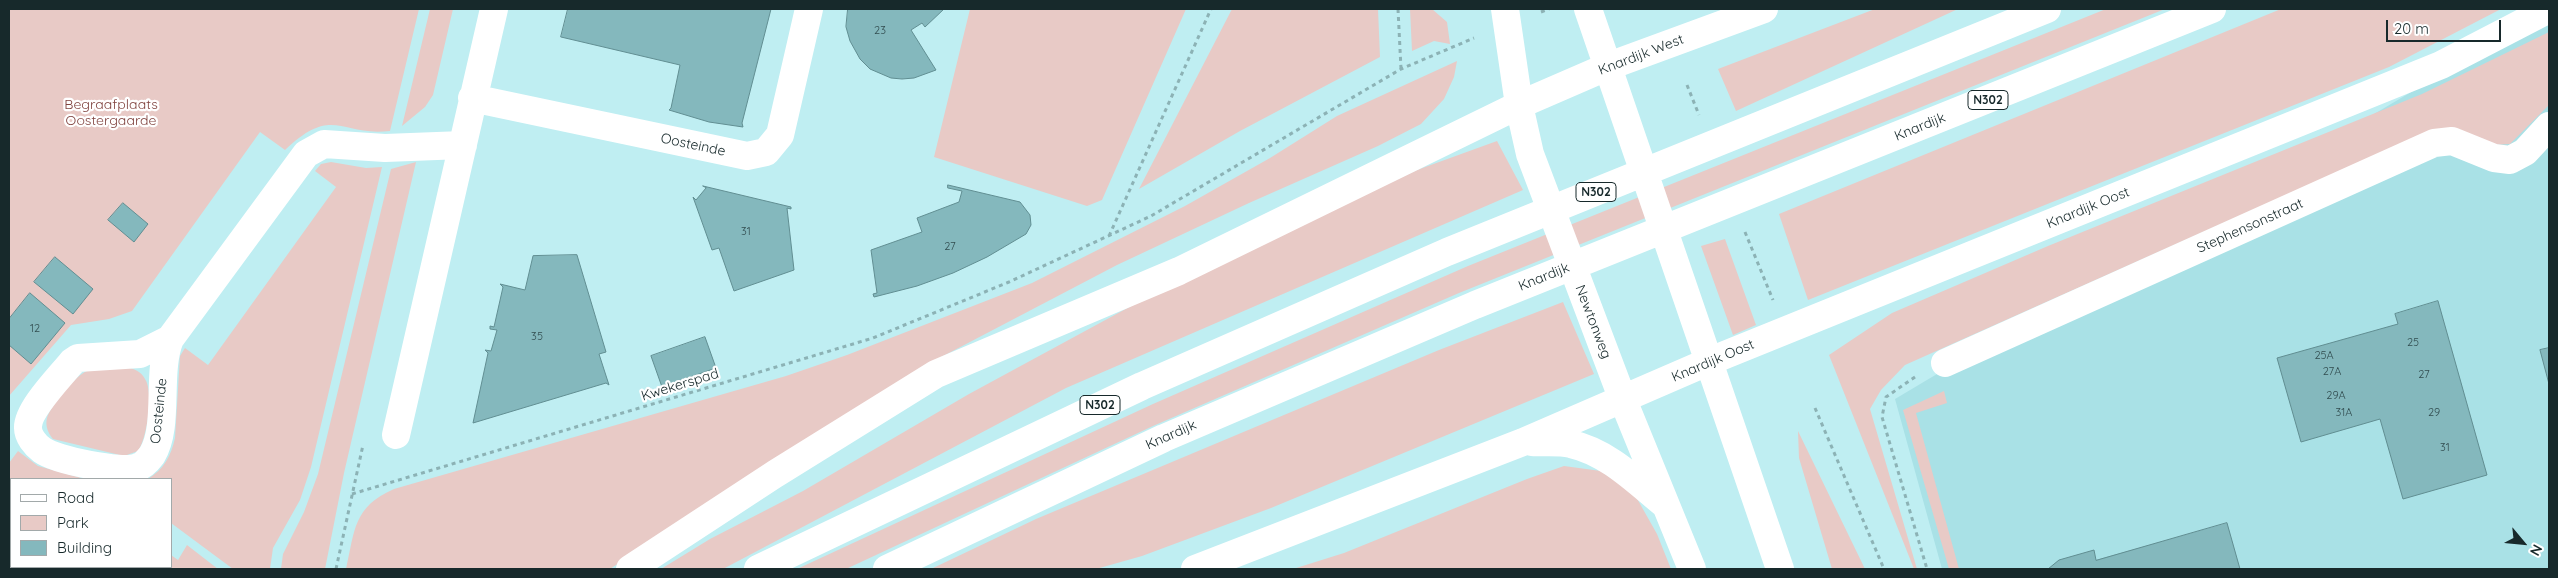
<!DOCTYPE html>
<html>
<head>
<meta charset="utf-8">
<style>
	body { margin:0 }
	#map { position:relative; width:2558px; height:578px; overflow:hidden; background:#bfeef2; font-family:Quicksand,sans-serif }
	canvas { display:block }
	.frame { position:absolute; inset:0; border:10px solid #17292b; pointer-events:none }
	.legend { position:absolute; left:10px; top:478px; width:162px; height:90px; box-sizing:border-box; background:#fff; border:1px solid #a2a9aa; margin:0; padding:6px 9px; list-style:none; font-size:15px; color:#17292b }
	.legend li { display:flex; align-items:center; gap:10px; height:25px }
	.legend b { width:25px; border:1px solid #a2a9aa }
	.north { position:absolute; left:2498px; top:518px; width:50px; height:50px; -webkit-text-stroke:4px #fff; paint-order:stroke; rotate:118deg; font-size:14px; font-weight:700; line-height:20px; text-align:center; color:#17292b }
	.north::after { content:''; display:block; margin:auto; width:18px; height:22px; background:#17292b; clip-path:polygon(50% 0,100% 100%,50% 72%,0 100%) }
	.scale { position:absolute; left:2386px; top:20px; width:115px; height:22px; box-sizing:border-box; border:2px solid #17292b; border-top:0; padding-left:6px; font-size:15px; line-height:18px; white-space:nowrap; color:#17292b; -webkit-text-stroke:4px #fff; paint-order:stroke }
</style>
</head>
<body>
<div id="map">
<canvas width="2558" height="578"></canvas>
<div class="frame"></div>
<ul class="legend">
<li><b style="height:6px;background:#fff"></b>Road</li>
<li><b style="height:14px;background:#e8cac6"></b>Park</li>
<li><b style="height:14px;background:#84b8bd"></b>Building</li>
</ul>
<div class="north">N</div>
<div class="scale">20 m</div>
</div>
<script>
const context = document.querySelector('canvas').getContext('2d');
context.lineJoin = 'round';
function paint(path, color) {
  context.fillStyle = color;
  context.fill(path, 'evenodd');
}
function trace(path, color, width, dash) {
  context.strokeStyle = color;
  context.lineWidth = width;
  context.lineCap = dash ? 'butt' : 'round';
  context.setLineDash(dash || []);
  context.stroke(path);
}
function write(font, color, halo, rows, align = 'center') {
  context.font = font + ' Quicksand,sans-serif';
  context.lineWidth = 4.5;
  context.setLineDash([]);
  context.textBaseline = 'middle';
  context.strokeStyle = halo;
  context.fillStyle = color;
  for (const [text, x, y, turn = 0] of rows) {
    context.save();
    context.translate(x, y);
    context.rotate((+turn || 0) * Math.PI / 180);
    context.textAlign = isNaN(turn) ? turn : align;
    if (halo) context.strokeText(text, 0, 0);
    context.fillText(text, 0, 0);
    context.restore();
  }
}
const built = new Path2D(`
	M2549,10V569H1942L1895,399Z`);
const green = new Path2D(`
	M9,9H419L390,131C340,137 334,104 285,150L260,132L132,311L109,319L71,325L9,396Z
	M430,9H453L433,95L425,107L402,126Z
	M970,9H1186L1102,200L1087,206L934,157Z
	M1232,9H1378L1380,57L1240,131L1139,189Z
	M1410,9H1432L1447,22L1450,44L1434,41L1412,51Z
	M1875,9H1958L1736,111L1718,69Z
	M2106,9H2165L1459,293L1153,426L846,569H797L1153,404L1468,266Z
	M2281,9H2501L2389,67L1808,300L1779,214Z
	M2549,32V105L2510,144L2494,145L2456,128L2440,129L2313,183L1905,365L1881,390L1870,409L1917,569H1914L1829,355L1892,313L2048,246L2422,94Z
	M1457,61L1454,77L1444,99L1421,124L1378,146L1249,203L1117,265L926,365L778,457L610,569H346C355,530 353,507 394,489L786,376L847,355L1032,283L1185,206L1270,158L1337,116Z
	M1497,141L1523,190L1066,388L723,569H661L710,539L803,491L969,394L1157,292L1417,170Z
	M331,162L366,168L382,167L311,467L300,500L273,548L270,569H233L171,523V479H148C164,469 171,456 175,438L180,356L185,348L208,365L336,187L315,171L321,164Z
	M416,162L344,473L325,569H281L283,554L304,512L318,474L391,169Z
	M1725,239L1756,325L1733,335L1701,246Z
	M1563,302L1594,374L1271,508L1142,556L1096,569H931L1036,519L1439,350Z
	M126,367C134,369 141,371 145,379C154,392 147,439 138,451L124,456L53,439C48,433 45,426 47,418C50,406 76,375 87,371C98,367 114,368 126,367Z
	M1944,391L1947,403L1916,413L1959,569H1949L1903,410Z
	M1798,431L1865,569H1832L1799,458Z
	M18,451L38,466L85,479H11V567H171V555L178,560L187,545L218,569H9V463Z
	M1564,466L1601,471L1635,495L1657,534L1671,569H1293L1344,553L1527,479Z`);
const building = new Path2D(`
	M568,9H771L742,123L743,127L709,122L669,110L671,108L680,65L561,37Z
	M848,9H944L925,27L922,23L911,30L936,70L914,78L902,79L891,78L870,69L860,59L850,41L846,27Z
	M948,185L1020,202L1030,215L1031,225L1026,234L987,257L953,273L917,286L874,297L873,294L877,293L871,250L922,232L917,218L959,202L962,191L948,188Z
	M703,186L791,207V209L787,208L794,270L734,291L719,248L712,250L693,197L696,200L706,188Z
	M123,203L148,224L134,242L108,220Z
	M577,255L606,352L599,354L609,385L606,383L473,423L488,353L485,350L491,351L497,330L490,329V326L494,327L503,287L500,284L525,290L533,256Z
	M55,257L93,289L73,314L34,282Z
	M30,293L65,323L31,364L9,345V319Z
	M2438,301L2487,475L2403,499L2380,419L2301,442L2277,358L2398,324L2395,314Z
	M705,337L716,368L662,387L651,356Z
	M2549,348V384L2540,350Z
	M2227,523L2240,569H2048L2059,560L2094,550L2096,560Z`);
const path = new Path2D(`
	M1398,9L1401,69
	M1541,12L1549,9
	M1687,85L1699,115
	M1745,232L1773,300
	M1109,236L1211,9
	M1915,377L1886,397L1882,417L1927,569
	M1815,408L1884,569
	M352,494L873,338L1009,282L1151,216L1401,69L1474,38
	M9,541H11
	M76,567L77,569
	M336,569L363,445`);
const minor = new Path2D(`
	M1609,66L1764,9
	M472,98L747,156L766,152L780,135L809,9
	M170,339C156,373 170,425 152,455C149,459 143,466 138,467C122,474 56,460 42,450C35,445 28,436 28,428C27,410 60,377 72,362L78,358L140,354Z
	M170,339L306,154L324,144L385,148L463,145
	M1710,361L2441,65L2549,9
	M1945,363L2434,143L2452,141L2494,158L2510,160L2525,152L2549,126
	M396,435L494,9`);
const major = new Path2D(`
	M1505,9L1519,105L1530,154L1623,400L1692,569
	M1588,9L1780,569
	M1532,442C1544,443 1559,441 1571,444C1607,452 1635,480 1663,503
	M630,569L775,474L936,374L1179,271L1519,105L1609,66
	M758,569L1142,386L1447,252L2047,9
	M887,569L1164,438L1475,305L2212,9
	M1195,569L1523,442L1710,361`);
const numberNames = [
	["23",880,31],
	["31",746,232],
	["27",950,247],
	["12",35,329],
	["35",537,337],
	["25",2413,343],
	["25A",2324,356],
	["27A",2332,372],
	["27",2424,375],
	["29A",2336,396],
	["31A",2344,413],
	["29",2434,413],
	["31",2445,448]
];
const shields = [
	[1988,100,40],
	[1596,192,40],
	[1100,405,40]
];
const shieldNames = [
	["N302",1988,100],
	["N302",1596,192],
	["N302",1100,405]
];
const streetNames = [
	["Knardijk West",1641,55,-21],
	["Knardijk",1920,127,-22],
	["Oosteinde",693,145,12],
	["Knardijk Oost",2088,208,-22],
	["Stephensonstraat",2250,226,-24],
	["Knardijk",1544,277,-22],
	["Newtonweg",1593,322,69],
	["Knardijk Oost",1713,361,-23],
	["Kwekerspad",680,385,-17],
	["Oosteinde",159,411,-84],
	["Knardijk",1171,435,-24]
];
const parkNames = [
	["Begraafplaats",111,105],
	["Oostergaarde",111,121]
];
paint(built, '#a9e1e6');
paint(green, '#e8cac6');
paint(building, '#84b8bd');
trace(building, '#618e92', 1);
trace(path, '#8cb2b5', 3, [4, 4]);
trace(minor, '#fff', 28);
trace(major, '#fff', 28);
write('11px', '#324d50', null, numberNames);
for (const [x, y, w] of shields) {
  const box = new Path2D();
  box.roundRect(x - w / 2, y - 9.5, w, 19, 4);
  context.fillStyle = '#fff';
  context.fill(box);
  trace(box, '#17292b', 1);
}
write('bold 12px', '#17292b', null, shieldNames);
write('14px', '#17292b', '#fff', streetNames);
write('14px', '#80433f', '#fff', parkNames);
</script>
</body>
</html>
